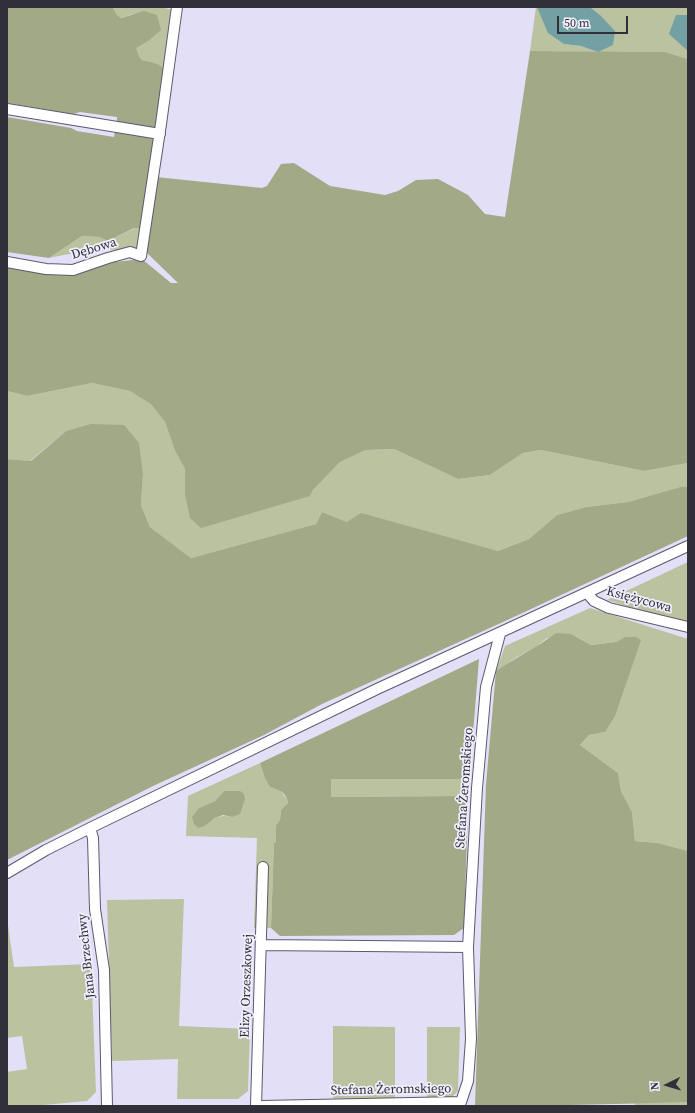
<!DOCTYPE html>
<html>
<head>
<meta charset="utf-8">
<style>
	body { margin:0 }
	#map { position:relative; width:695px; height:1113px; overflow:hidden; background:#e3dff7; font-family:"Source Serif 4",serif }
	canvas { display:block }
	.frame { position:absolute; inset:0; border:8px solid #313039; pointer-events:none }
	.north { position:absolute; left:647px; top:1065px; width:40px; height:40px; -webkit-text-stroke:3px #f0eefc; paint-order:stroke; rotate:265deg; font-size:11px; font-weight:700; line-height:16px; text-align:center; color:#313039 }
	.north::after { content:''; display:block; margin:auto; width:14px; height:18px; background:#313039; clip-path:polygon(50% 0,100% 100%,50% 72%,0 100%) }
	.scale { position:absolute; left:557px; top:16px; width:71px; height:18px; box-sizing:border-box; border:2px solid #313039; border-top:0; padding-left:5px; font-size:12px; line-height:14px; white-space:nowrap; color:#313039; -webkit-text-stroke:3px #f0eefc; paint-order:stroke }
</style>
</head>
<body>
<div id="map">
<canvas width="695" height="1113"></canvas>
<div class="frame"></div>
<div class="north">N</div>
<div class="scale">50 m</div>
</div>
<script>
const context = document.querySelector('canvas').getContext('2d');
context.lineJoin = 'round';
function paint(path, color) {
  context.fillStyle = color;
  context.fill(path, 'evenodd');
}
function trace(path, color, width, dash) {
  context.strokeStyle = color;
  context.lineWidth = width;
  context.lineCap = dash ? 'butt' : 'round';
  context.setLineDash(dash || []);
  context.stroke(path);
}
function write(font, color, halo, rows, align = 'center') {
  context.font = font + ' "Source Serif 4",serif';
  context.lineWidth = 3.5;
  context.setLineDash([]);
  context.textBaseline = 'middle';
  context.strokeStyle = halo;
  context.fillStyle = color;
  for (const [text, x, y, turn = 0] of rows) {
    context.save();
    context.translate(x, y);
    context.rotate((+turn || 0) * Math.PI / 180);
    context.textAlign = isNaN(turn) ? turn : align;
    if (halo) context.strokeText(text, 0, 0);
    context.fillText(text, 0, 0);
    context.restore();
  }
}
const green = new Path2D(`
	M114,7H158L175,10L166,69L154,63L145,62L139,58L135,47L148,41L132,14L121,18L117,15L113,8Z
	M536,7H537L564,44L581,46L598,52L600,15L590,7H688V15H676L688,51V59L665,52L530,51Z
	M135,228H141L138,250C106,249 80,251 49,258L82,236L99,237L108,241Z
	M92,383L130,391L152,404L165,422L175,451L185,469V494L310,496L313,490L340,462L366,450L394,449L458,479L490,475L523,453L541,450L644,471L688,463V487H680L628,502L586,507L557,515L529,539L498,551L471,544L347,522L322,512L316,524L191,558L150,527L141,505L143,475L90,424L66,431L30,461L7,459V391L27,396Z
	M688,562V625L607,600Z
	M590,608L688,639V851L658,843L635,841L632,812L621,791L618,773L580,745L589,735L605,732L625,637L616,642L591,645L571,634L547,638L537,646L517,657L496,671L505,646Z
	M260,763L264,776L274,788L279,789L287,799L288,804L281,810L280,820L276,825V843H274L271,928H254L257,838L186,836L188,796ZM224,791L232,817C218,814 215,818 205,826L199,808L215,801Z
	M470,771L468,805L458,796L331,797V779H460Z
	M184,899L179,1026L250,1029L248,1091L238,1099H177L178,1059L112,1061L107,900Z
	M7,918L14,967L91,964L96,1092L87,1101L32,1106H7V1072L27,1069L22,1036L7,1038Z
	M333,1026L395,1027V1100L333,1098Z
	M427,1027H460L458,1091L450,1099H427Z
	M635,1102H688V1106H635Z`);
const forest = new Path2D(`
	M7,7H114L113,8L117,15L121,18L144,11L157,15L161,30L148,41L136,48C141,63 140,59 154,63C158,64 162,67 166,69L156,131L117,125V117L80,112L73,114L7,103Z
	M530,51L665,52L688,59V463L644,471L541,450L523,453L490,475L458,479L394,449L366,450L340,462L313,490L310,496L201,528L190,518L185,494V469L175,451L165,422L151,404L130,391L92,383L27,396L7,391V266L75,274L114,262L142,259L171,283H178L144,250L156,177L262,188L267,186L281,164L294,163L330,186L385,195L398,191L416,180L438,179L468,195L485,214L505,217Z
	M7,117L71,128L77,131L114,137L115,130L155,136L141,228H134L108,241L99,237L82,236L49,258L7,252Z
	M90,424L124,425L139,443L143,475L141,505L150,527L191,558L316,524L322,512L347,522L361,513L498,551L529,539L557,515L586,507L628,502L680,487H688V536L503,622L322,704L264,735L153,786L7,860V459L31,461L66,431Z
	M557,633L571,634L591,645L616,642L625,637H636L641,640L615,716L605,732L589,735L580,745L618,773L621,791L632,812L635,841L658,843L688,851V1102C617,1104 546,1106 475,1106L486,784L496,671C509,662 522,655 535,647C543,643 549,637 557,633Z
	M479,659L470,771L460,779H331V797L459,796L468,805L464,928L454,935L280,936L271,928L274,843H276V825L280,820L281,810L288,803C286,792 280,790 270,787L264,776L260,763Z
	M224,791H240L244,794L245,799L240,814L232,817L223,815L215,818L205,826L198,828L194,824L192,817L199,808L215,801Z`);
const water = new Path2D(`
	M537,7H590L600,15L615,31L613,45L598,52L581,46L564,44L548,33Z
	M676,15H688V51L669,34Z`);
const minor = new Path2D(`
	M7,109L160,134
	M7,262L46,269L73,270L108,258L130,252L141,256L161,124L177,7
	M587,593L594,601L609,608L688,627
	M90,828L93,838L95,909L104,970L107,1106
	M7,873L46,850L90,828L377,689L688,546
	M261,945L468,947
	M256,1106L263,867
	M262,1106L461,1102L468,1081L471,1039L468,947L477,788L486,687L500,634`);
const streetNames = [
	["Dębowa",94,249,-17],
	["Księżycowa",639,600,15],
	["Stefana Żeromskiego",465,788,-86],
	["Jana Brzechwy",87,956,-96],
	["Elizy Orzeszkowej",247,986,-88],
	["Stefana Żeromskiego",391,1090,-1]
];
paint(green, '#bac2a0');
paint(forest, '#a1a986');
paint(water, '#72a0a3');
trace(minor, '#5d596e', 12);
trace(minor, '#fff', 10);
write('13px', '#313039', '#f0eefc', streetNames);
</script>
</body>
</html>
